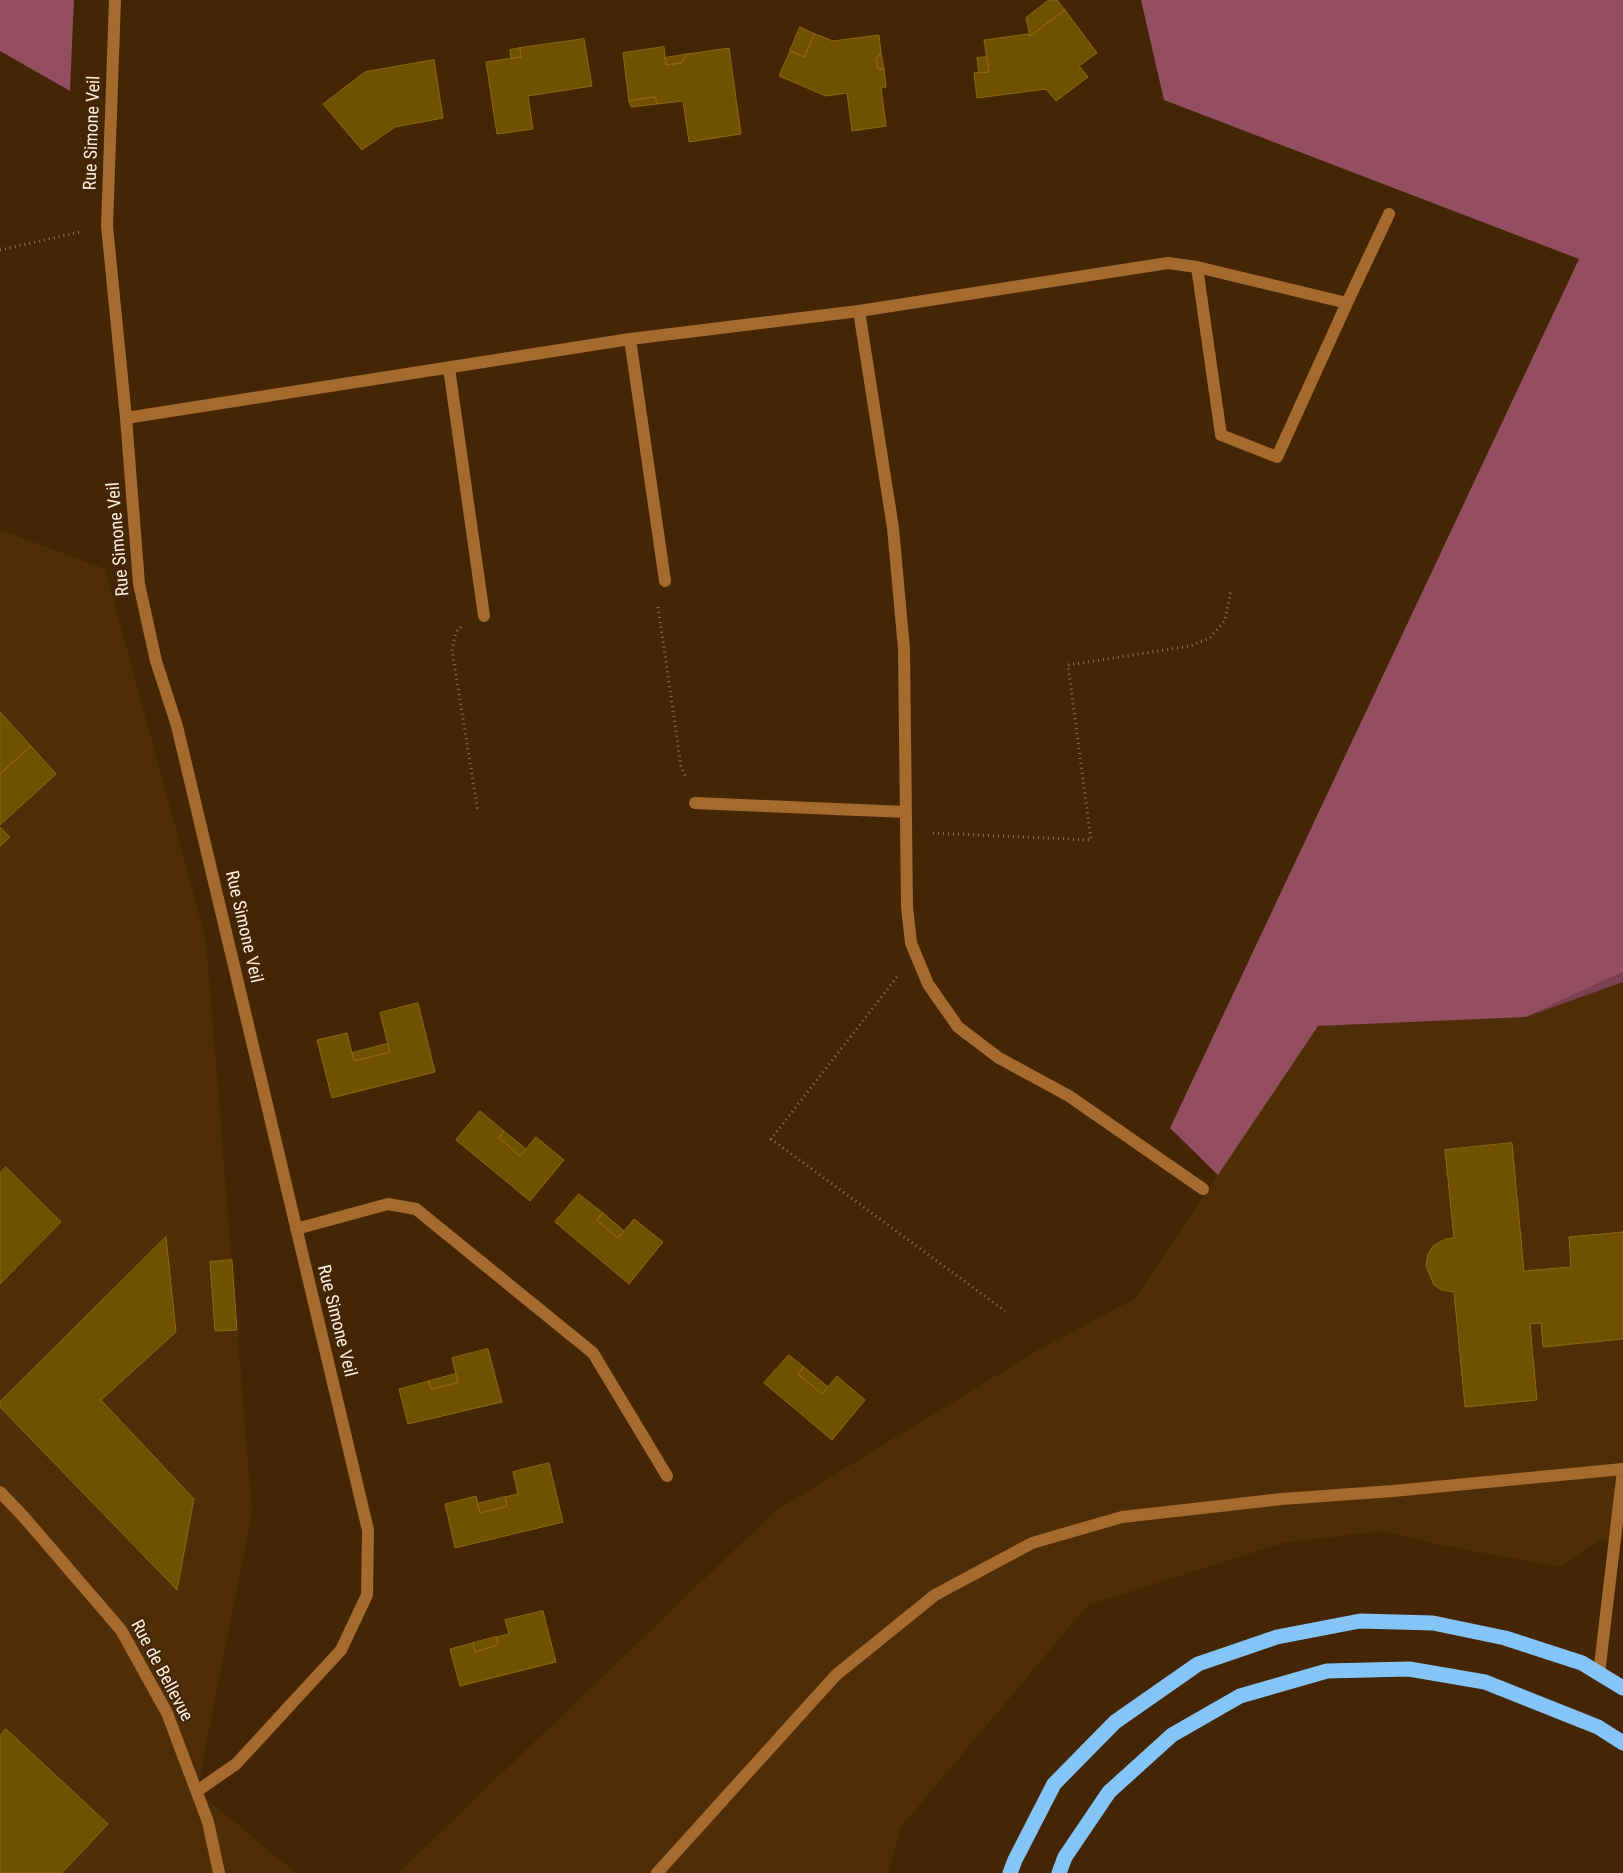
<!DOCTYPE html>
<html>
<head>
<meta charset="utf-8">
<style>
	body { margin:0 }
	canvas { display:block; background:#442604 }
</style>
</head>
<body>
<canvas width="1623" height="1873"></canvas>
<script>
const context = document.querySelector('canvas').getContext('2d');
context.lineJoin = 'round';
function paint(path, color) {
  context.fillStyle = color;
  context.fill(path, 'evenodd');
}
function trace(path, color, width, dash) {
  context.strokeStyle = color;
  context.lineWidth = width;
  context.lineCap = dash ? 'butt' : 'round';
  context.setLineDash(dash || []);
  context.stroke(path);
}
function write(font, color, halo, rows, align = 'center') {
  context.font = font + ' "Roboto Condensed",sans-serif';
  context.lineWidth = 4;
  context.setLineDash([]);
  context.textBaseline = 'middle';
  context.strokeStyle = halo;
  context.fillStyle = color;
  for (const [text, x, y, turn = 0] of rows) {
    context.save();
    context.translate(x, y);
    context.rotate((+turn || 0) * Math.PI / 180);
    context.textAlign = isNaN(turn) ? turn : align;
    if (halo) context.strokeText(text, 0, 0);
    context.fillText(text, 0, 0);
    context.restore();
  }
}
const built = new Path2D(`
	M0,530L105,569L206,940L252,1513L197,1791L296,1873H0Z
	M1623,982V1539L1598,1541L1560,1567L1446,1546L1382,1531L1283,1543L1088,1605L901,1827L888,1873H398L775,1511L1040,1349L1136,1298L1317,1026L1526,1017Z`);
const green = new Path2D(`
	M1623,972V982L1526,1017Z`);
const forest = new Path2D(`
	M0,0H74L70,91L0,51Z
	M1141,0H1623V972L1526,1017L1318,1026L1218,1175L1170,1128L1579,259L1164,100Z`);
const building = new Path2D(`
	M1049,0H1057L1065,10L1030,36L1026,18Z
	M1065,10L1097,53L1079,66L1088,77L1056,101L1046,89L977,98L974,73L989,72L984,40L1028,34L1030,36Z
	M800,27L815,34L804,57L790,51Z
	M815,34L833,41L879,35L881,53L876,59L878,69H884L886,87L881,88L886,126L852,131L847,93L826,96L779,76L790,51L804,57Z
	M584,39L592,86L528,96L533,129L497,134L486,62L521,57L520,48Z
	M664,47L666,65L681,63L688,54L729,48L741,134L689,142L683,101L657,104L655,97L629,101L623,53Z
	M520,48L521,57L511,58L510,50Z
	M881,53L884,69H878L876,59Z
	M688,54L681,63L666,65L665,58Z
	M987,57L989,72L979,73L977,58Z
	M434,60L443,118L395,127L362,150L323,104L365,72Z
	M655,97L657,104L631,107L629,101Z
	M0,712L31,746L0,774Z
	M31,746L56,774L0,825V774Z
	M0,827L10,837L0,846Z
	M418,1003L435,1072L332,1098L317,1040L347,1033L354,1061L390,1052L380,1013Z
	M387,1044L390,1052L354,1061L352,1053Z
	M480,1111L504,1131L499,1138L520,1156L536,1137L564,1160L530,1201L456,1140Z
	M504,1131L526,1149L520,1156L499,1138Z
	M1512,1143L1524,1271L1571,1267L1569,1237L1623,1232V1339L1543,1347L1541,1323L1530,1324L1537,1400L1465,1407L1454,1292L1442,1290L1434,1285L1426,1266L1428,1254L1433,1246L1445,1239L1454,1238L1445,1150Z
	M6,1167L61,1222L0,1284V1173Z
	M579,1194L603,1213L597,1220L618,1238L634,1219L663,1242L629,1284L555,1222Z
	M603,1213L624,1231L618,1238L597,1220Z
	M166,1237L176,1332L101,1400L194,1499L177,1590L0,1407V1402Z
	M232,1260L237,1330L215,1331L210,1262Z
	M488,1349L502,1402L408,1424L399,1389L429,1381L431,1389L458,1383L452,1358Z
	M789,1355L804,1367L798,1374L822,1394L837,1376L865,1400L832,1440L764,1383Z
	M804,1367L828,1387L822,1394L798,1374Z
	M456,1374L458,1383L431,1389L429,1381Z
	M549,1463L563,1522L455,1548L445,1504L476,1496L480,1513L507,1506L505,1497L518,1494L513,1472Z
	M505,1497L507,1506L480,1513L477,1504Z
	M543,1611L556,1662L460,1686L450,1649L473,1643L475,1652L498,1645L496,1637L509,1634L505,1620Z
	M496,1637L498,1645L475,1652L473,1643Z
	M6,1729L108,1824L62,1873H0V1736Z`);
const path = new Path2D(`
	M0,250L80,232
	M658,607L681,766L686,778
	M461,627L456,632L452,650L478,812
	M933,833L1091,840L1068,665L1190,646L1210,638L1225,620L1231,590
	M897,977L771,1139L1005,1311`);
const minor = new Path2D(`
	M115,0L107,226L126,418L139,584L156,661L177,726L368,1530L367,1595L341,1650L236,1764L197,1791
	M1347,303L1389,214
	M859,311L893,528L904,649L907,907L911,943L928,984L958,1027L999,1058L1069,1096L1203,1189
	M630,339L665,581
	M449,368L484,616
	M126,418L630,339L859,311L1168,263L1197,267L1347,303L1277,457L1221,435L1197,267
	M695,803L905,812
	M296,1229L388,1204L416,1209L593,1353L667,1476
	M0,1492L23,1516L121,1630L167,1713L208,1822L219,1873
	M1599,1674L1623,1470
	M657,1873L836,1675L935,1595L1032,1543L1122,1517L1282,1499L1393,1491L1623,1469`);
const highway = new Path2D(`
	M1010,1873L1015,1860L1054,1784L1115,1722L1198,1664L1277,1637L1360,1621L1433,1623L1505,1638L1582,1663L1623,1688
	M1059,1873L1065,1857L1109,1792L1172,1735L1240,1696L1327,1671L1409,1669L1485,1682L1598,1727L1623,1743`);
const streetNames = [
	["Rue Simone Veil",93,133,-88],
	["Rue Simone Veil",119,539,-95],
	["Rue Simone Veil",243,927,77],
	["Rue Simone Veil",336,1321,76],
	["Rue de Bellevue",161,1671,62]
];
paint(built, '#4f2d07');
paint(green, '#7b4051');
paint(forest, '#934e61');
paint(building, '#705100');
trace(building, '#8c680f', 1);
trace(path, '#8b735a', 3, [1, 4]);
trace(minor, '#a56a2e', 12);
trace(highway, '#84c4f6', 15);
write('18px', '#fceee3', '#442604', streetNames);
</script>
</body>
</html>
